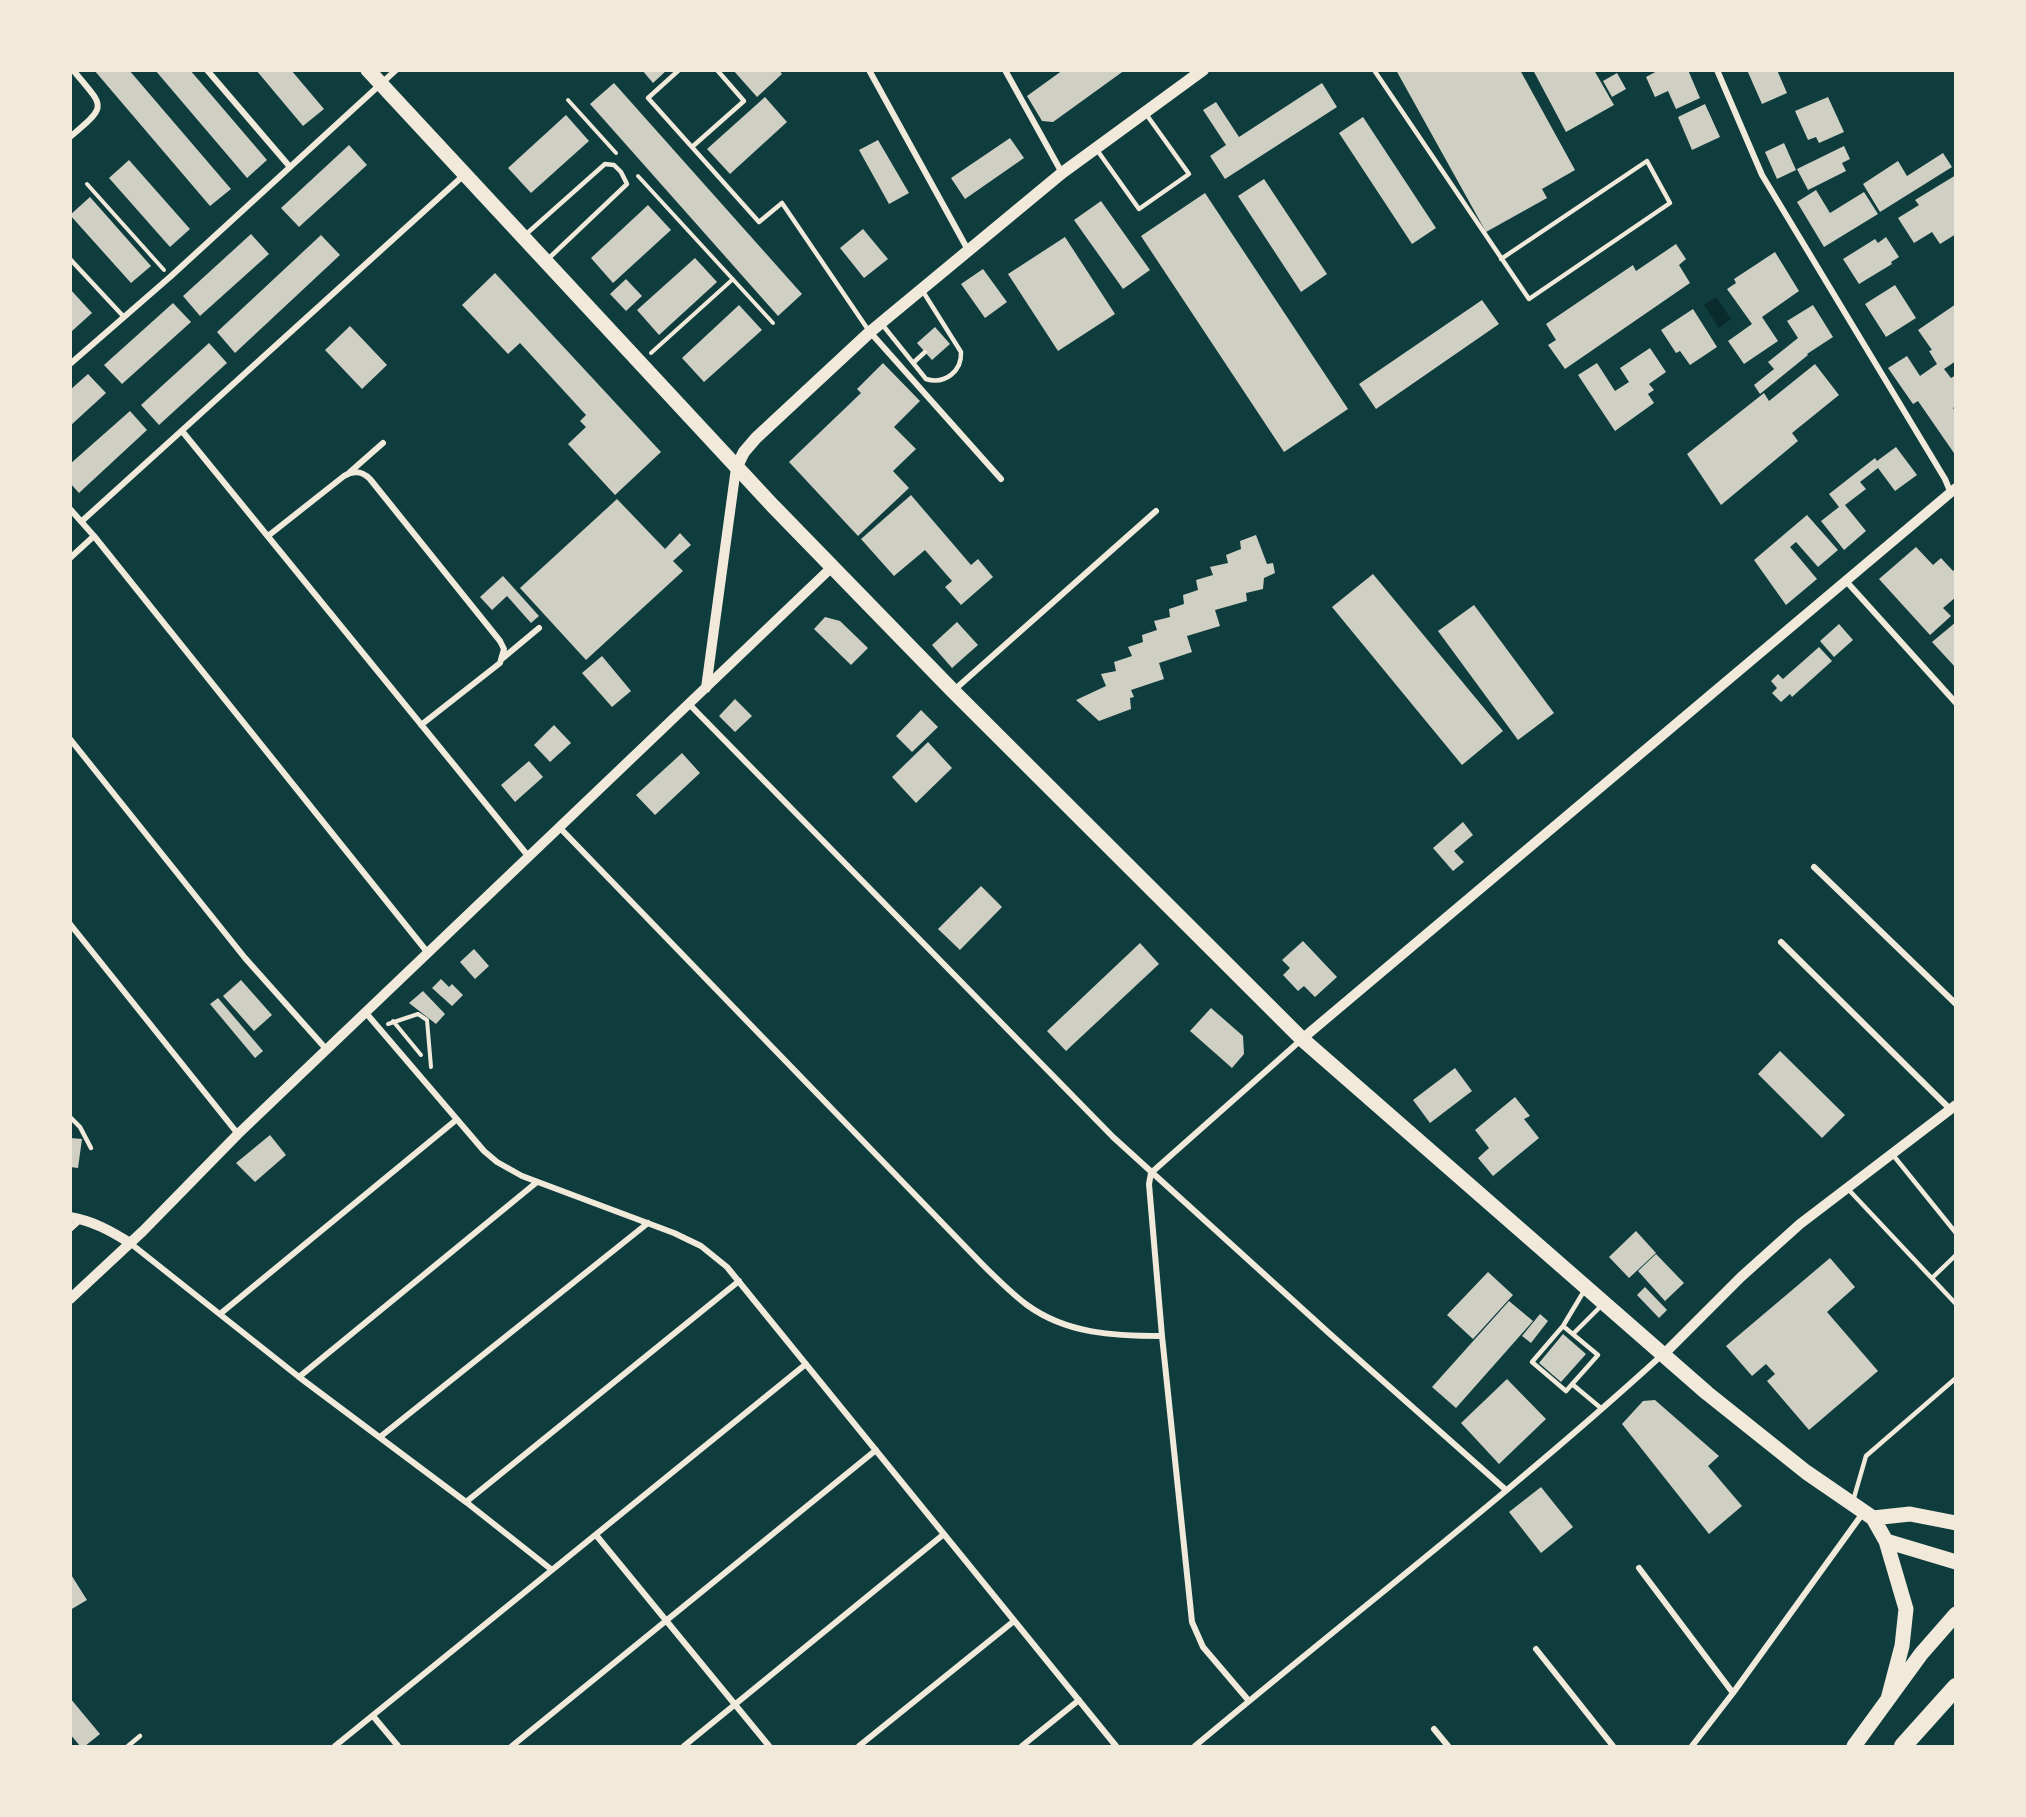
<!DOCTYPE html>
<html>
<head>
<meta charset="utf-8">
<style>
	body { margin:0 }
	#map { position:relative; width:2026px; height:1817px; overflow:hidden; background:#0f3d3e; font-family:Mulish,sans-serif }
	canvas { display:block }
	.frame { position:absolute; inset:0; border:72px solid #f1e9da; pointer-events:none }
</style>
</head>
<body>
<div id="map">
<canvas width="2026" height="1817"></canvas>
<div class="frame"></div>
</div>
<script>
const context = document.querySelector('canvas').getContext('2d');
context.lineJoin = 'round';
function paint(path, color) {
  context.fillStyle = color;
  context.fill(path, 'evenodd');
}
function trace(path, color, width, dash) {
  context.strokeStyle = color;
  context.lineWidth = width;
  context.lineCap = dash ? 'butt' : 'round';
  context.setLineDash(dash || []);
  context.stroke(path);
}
const water = new Path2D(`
	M1716,297L1731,319L1719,328L1704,305Z`);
const building = new Path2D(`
	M94,70H129L231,189L210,206Z
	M155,70H190L267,160L247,178Z
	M256,70H291L324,109L303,126Z
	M642,70H667L653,83Z
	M733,70H779L782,74L757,97Z
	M1063,70H1125L1053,122L1042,121L1027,96Z
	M1396,70H1520L1575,170L1542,189L1547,198L1486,232Z
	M1533,70H1594L1614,105L1566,132Z
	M1659,70H1688L1700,98L1676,109L1668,91L1655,97L1646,77Z
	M1747,70H1777L1787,93L1762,104Z
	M1617,73L1626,89L1612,97L1603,81Z
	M614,83L802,294L778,316L590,104Z
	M1322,83L1337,107L1225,179L1210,156L1226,145L1203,110L1216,102L1239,137Z
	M765,97L787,122L730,174L707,149Z
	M1828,97L1844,132L1819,143L1816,137L1808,140L1795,111Z
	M1705,104L1720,137L1692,150L1678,117Z
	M566,115L589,141L531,193L508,168Z
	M1363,117L1436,228L1412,244L1339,133Z
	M1010,138L1024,158L965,199L951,178Z
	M878,140L909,193L889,204L859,150Z
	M1784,143L1796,170L1777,179L1765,152Z
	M349,145L367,165L299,227L281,208Z
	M1844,146L1850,159L1842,163L1846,171L1808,190L1797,169Z
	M1943,153L1952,167L1880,212L1863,184L1898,161L1907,176Z
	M129,160L190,229L170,247L109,178Z
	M1956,175V234L1940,244L1932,232L1914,243L1898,218L1919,205L1915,200Z
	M1264,179L1327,274L1301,292L1238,196Z
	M1816,190L1830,213L1864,192L1878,214L1824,247L1797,202Z
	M1205,193L1348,409L1284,452L1141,236Z
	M90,197L151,266L131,283L70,215Z
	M1101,201L1150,270L1123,289L1074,220Z
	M648,205L671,230L613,283L591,258Z
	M863,229L888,259L864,278L840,248Z
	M251,234L269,254L200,316L183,296Z
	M321,235L340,255L235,353L217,332Z
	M1065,237L1115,314L1058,351L1008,274Z
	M1886,237L1899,257L1891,262L1892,264L1859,284L1843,259L1875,239L1878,243Z
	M1676,244L1686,259L1679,265L1690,283L1565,369L1548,345L1556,340L1546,324L1633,265L1636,271Z
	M1775,252L1799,291L1762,317L1778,341L1744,364L1728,341L1752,324L1727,289L1736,283L1734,279Z
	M695,258L717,282L659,335L637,310Z
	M983,269L1007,302L985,318L961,284Z
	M495,273L661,452L615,495L568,444L586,427L580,421L586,415L520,343L508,354L462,305Z
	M626,279L642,296L626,311L610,294Z
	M1895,285L1916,318L1886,337L1865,304Z
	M70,289L92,313L72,331L70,329Z
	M1482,300L1499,324L1376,409L1359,384Z
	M173,303L191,322L122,384L104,365Z
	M1956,304V361L1944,369L1951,378L1956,375V406L1953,408L1956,412V456L1918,401L1913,404L1888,368L1907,356L1920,376L1937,364L1929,351L1932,350L1918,330Z
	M739,305L762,330L704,382L682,358Z
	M1813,305L1833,337L1807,354L1808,355L1760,394L1754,385L1774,369L1768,362L1798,338L1787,321Z
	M1693,309L1717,347L1690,365L1680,351L1676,353L1661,330Z
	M350,326L387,365L362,389L325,350Z
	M935,327L950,344L932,360L917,343Z
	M209,343L227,363L159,425L141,405Z
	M1650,348L1666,372L1649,384L1654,390L1648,394L1654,403L1615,431L1578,375L1597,363L1615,391L1629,382L1620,368Z
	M883,363L920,401L894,427L916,449L893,471L909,488L858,536L789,462L861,393L857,389Z
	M1815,364L1839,395L1792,433L1798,441L1721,505L1687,454L1764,393L1769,401Z
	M88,374L106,393L70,426V390Z
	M130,411L147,430L79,493L70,483V464Z
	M1896,447L1917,475L1895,491L1878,468L1860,482L1866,489L1845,505L1866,531L1844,550L1821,521L1839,507L1829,494L1875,458L1877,461Z
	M911,495L971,565L978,559L993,577L961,605L945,587L952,581L925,550L894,576L861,539Z
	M617,499L665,549L680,533L691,545L673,561L683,571L586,660L520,588Z
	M1807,515L1838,550L1818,567L1796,542L1790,547L1817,579L1786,605L1754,560Z
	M1256,535L1267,564L1273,563L1275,573L1264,578L1263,589L1246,593L1247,601L1215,610L1220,626L1187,636L1192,652L1159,663L1164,679L1131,690L1134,697L1130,698L1131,709L1099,721L1076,700L1106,686L1101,674L1116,671L1114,662L1132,656L1128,647L1143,642L1142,635L1157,630L1154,621L1170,617L1169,609L1184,604L1183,595L1198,590L1196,580L1213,575L1210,567L1228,563L1226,555L1241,549L1240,541Z
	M1916,547L1933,565L1941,558L1953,571L1956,568V597L1943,608L1951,616L1930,635L1879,579Z
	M1373,574L1503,731L1462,765L1332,607Z
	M503,576L539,616L531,623L507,596L492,610L480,597Z
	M1474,605L1554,713L1518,740L1438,631Z
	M825,617L840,621L868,648L851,665L814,629Z
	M957,622L978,645L952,668L932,645Z
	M1956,622V668L1932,642Z
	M1839,624L1853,640L1834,657L1820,641Z
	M1819,647L1832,661L1792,697L1790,694L1781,702L1772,693L1777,688L1771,681L1778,674L1783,679Z
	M602,656L631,691L612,707L582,673Z
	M735,699L752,716L735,732L719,716Z
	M921,710L938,727L912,752L896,736Z
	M554,725L571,743L550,762L534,745Z
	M928,742L952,768L916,803L892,777Z
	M682,753L700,773L655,815L636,795Z
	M529,761L543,777L515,802L501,785Z
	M1463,822L1473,835L1454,851L1464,862L1453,871L1433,848Z
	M981,886L1002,907L960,950L938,929Z
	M1303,941L1337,977L1315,997L1304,986L1298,991L1283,975L1290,968L1282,960Z
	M1140,943L1159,964L1066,1051L1047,1031Z
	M474,949L489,966L475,979L460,962Z
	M441,979L449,987L452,984L463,995L452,1006L432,988Z
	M241,980L272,1015L254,1031L223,996Z
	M423,991L445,1014L436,1024L409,1003Z
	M218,998L263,1051L255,1058L210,1004Z
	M1211,1008L1243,1036L1244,1054L1232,1068L1190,1031Z
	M1780,1051L1845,1115L1822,1138L1758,1074Z
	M1455,1068L1472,1091L1430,1123L1413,1100Z
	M1515,1097L1530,1116L1524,1119L1539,1138L1493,1176L1478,1158L1489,1148L1475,1130Z
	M270,1135L286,1155L255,1182L236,1163Z
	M70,1138L82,1139L78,1168L70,1167Z
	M1636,1231L1656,1253L1629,1278L1609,1257Z
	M1656,1254L1684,1283L1665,1301L1638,1271Z
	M1830,1258L1855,1287L1827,1312L1878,1371L1809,1430L1767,1381L1775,1374L1766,1364L1752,1376L1726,1346Z
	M1488,1272L1513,1295L1473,1339L1447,1315Z
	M1645,1287L1667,1310L1659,1318L1637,1295Z
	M1509,1301L1533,1321L1456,1408L1432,1387Z
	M1540,1314L1548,1321L1531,1343L1522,1336Z
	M1563,1334L1586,1354L1561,1382L1539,1363Z
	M1507,1379L1546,1419L1499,1464L1461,1423Z
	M1655,1400L1719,1456L1708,1466L1742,1506L1709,1534L1622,1424L1643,1401Z
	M1541,1487L1573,1527L1541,1553L1509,1512Z
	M70,1573L87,1600L70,1610Z
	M70,1698L100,1734L85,1746H80L70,1734Z`);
const path = new Path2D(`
	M568,100L616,153
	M638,176L773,323
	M87,184L164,270
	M651,353L733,279
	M393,1021L421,1055
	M388,1024L418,1014L427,1020L431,1067`);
const service = new Path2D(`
	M679,70L648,98L759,222L782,203L869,331
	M1374,70L1529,299L1670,203L1647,161L1501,259
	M692,147L744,101L717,70
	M1097,150L1139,209L1189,174L1146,114
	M524,236L605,164L614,165L621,172L627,184L548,259
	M70,259L124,317
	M881,323L926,379C945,385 962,371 961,352L922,290
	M913,363L925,352
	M70,1117L80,1127L91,1148
	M1893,1155L1956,1233
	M1848,1189L1956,1304
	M1932,1278L1956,1255
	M1563,1326L1598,1355L1566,1391L1532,1362L1563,1326L1584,1291
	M1573,1334L1603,1304
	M1572,1384L1602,1409
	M1853,1501L1866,1456L1956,1378
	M128,1746L140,1736`);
const minor = new Path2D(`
	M207,70L290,167
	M869,70L968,250
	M1005,70L1062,173
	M1717,70L1762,175L1945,479L1950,491
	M70,137C109,104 104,108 73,70
	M870,332L1001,479
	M70,364L170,277L396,70
	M182,431L529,857
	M350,472L383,443
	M70,509L94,536L428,953
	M82,521L464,175
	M268,536L344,476C354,470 362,471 370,479L500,641L504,649L500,663L421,725
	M70,558L94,536
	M1846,581L1956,703
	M503,658L539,628
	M953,691L1156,511
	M689,704L1113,1137L1330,1334L1506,1490
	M70,739L245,958L327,1050
	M560,828L982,1264C996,1278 1011,1293 1027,1305C1067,1334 1114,1336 1162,1336
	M1814,867L1956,1004
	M70,924L238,1134
	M1781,942L1950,1109
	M366,1013L484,1151L497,1162L522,1176L674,1233L701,1246L727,1267L1116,1746
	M70,1229L81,1219
	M130,1243L299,1377L466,1502L552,1570
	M220,1314L456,1120
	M299,1377L537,1182
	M380,1437L648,1223
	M466,1502L739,1281
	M596,1535L769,1746
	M1639,1568L1733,1693
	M1536,1649L1613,1746
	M1249,1701L1203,1647L1192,1622L1162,1336L1149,1184L1151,1173L1301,1040
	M373,1716L398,1746
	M1434,1729L1448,1746
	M335,1746L806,1364
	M512,1746L876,1450
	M684,1746L944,1534
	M859,1746L1014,1621
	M1022,1746L1079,1700
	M1195,1746C1350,1616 1512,1492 1662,1355
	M1692,1746L1733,1693L1863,1513`);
const tertiary = new Path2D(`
	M706,688L736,468
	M1302,1039L1956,488
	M70,1217C93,1221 111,1231 130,1243
	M70,1299L143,1231L238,1134L832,567
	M1663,1355L1741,1277L1800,1224L1956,1105`);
const secondary = new Path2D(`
	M736,468L744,452L756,438L870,332L1062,173L1203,70`);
const primary = new Path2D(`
	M368,70L772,505L953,691L1302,1039L1707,1393L1806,1472L1873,1518L1886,1541L1906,1609L1902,1646L1888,1699
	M1873,1518L1910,1514L1956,1523
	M1886,1541L1956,1562
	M1854,1746L1921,1654L1956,1614`);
const motorway = new Path2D(`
	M1903,1746L1956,1687`);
paint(water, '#0a2a2b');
paint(building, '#cfcfc3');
trace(path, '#f1e9da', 4);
trace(service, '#f1e9da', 4.5);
trace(minor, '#f1e9da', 6);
trace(tertiary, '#f1e9da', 10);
trace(secondary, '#f1e9da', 12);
trace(primary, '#f1e9da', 15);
trace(motorway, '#f1e9da', 18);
</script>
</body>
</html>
